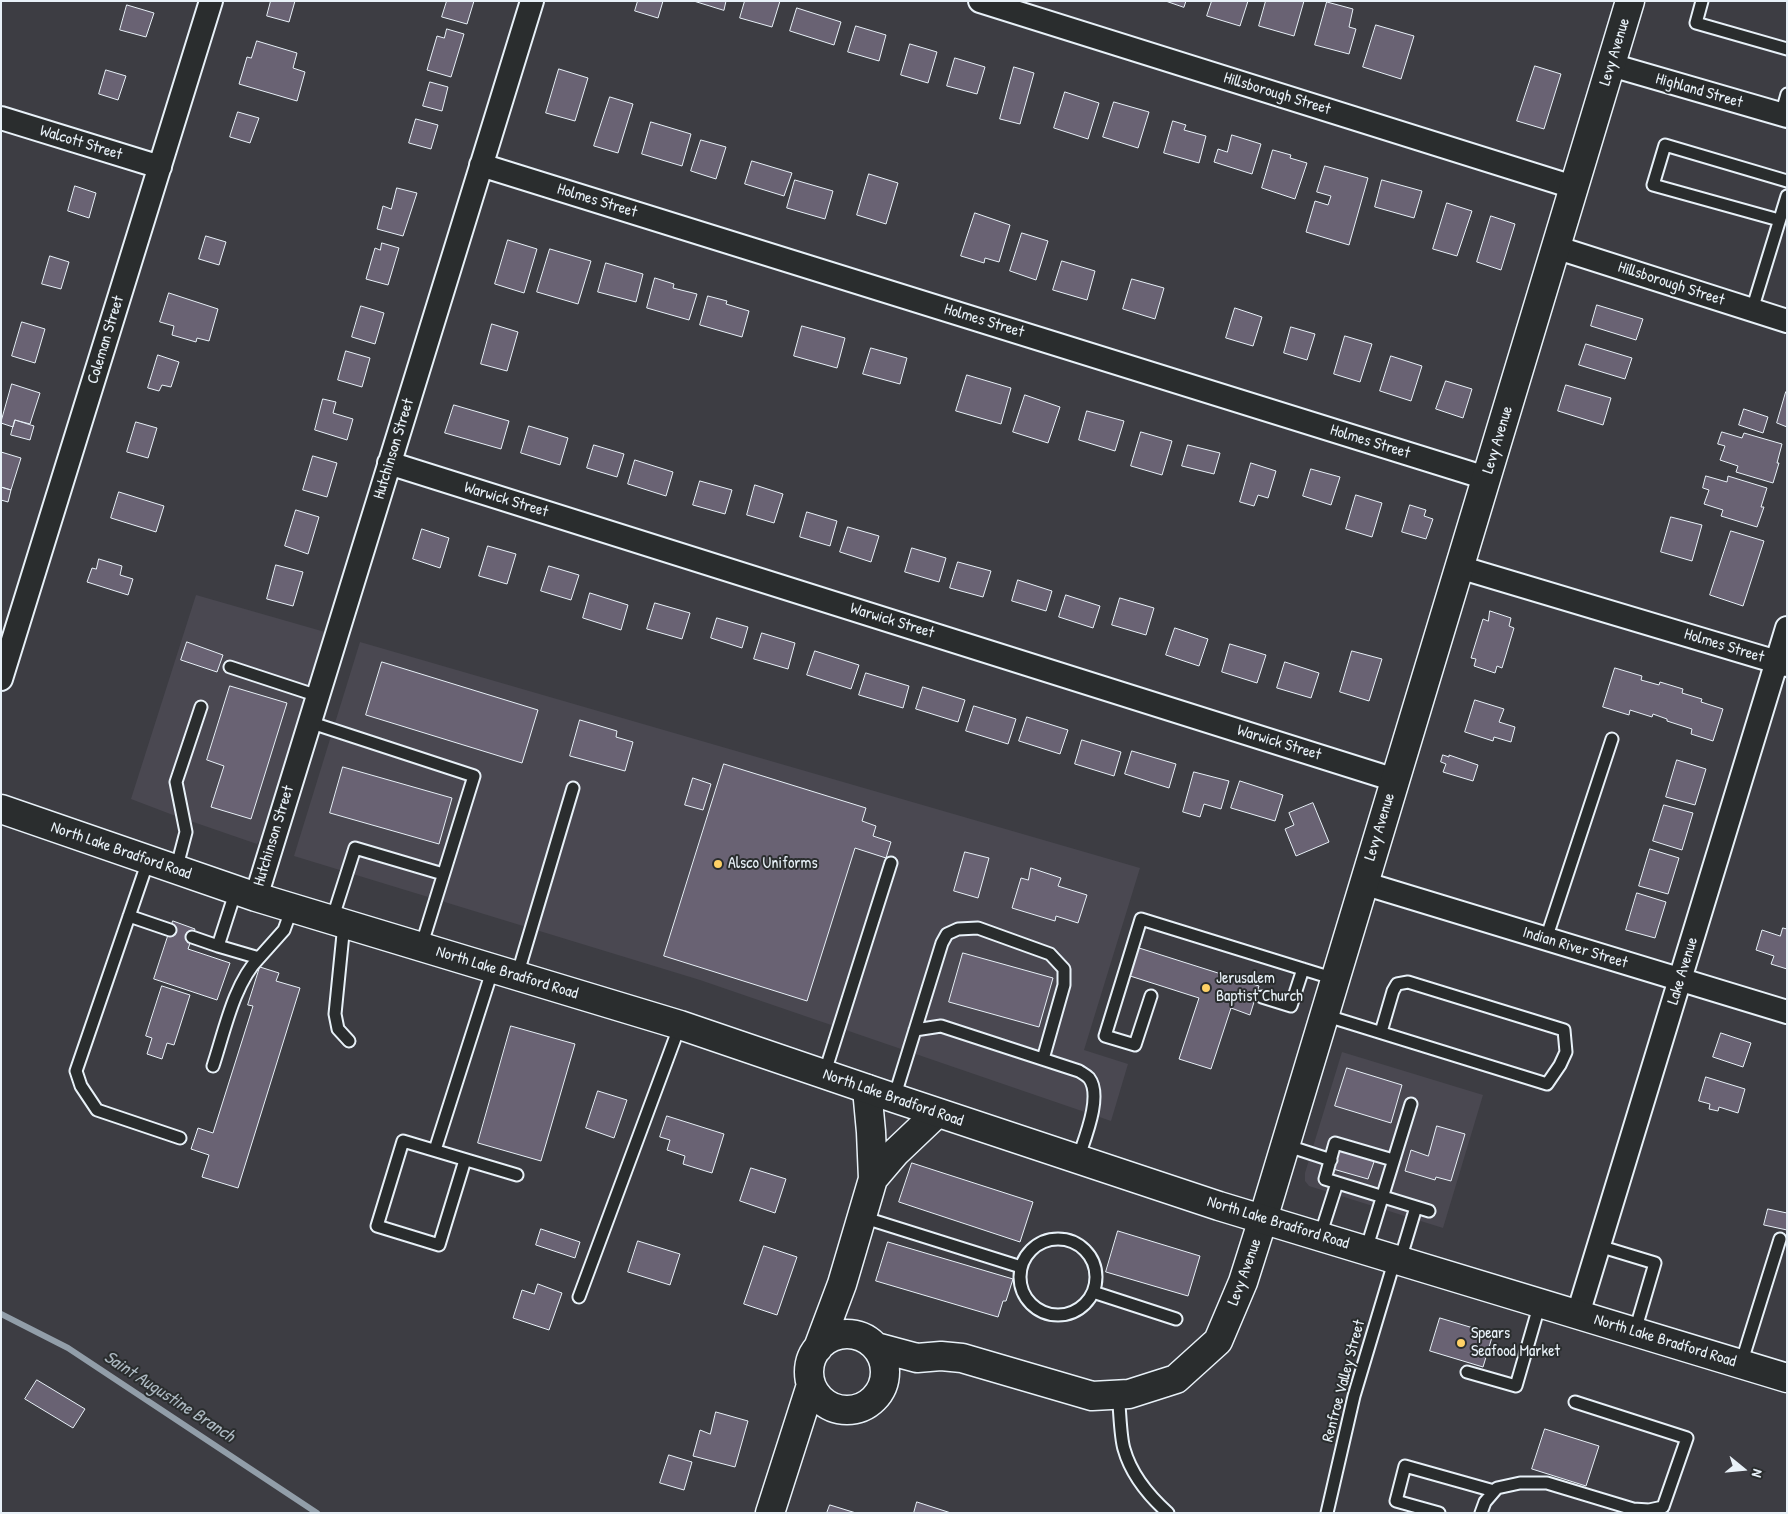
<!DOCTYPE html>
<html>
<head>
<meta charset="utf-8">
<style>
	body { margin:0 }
	#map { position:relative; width:1788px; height:1514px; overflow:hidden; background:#3d3d43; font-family:"Patrick Hand",sans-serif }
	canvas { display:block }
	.frame { position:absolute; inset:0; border:2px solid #e8f1f8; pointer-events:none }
	.north { position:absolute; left:1718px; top:1444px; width:50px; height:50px; -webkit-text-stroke:4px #2a2d2e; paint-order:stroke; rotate:107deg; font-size:14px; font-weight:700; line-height:20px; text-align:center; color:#e8f1f8 }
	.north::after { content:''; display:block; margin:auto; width:18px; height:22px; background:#e8f1f8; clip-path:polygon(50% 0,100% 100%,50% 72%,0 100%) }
</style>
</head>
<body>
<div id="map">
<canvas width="1788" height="1514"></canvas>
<div class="frame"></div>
<div class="north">N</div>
</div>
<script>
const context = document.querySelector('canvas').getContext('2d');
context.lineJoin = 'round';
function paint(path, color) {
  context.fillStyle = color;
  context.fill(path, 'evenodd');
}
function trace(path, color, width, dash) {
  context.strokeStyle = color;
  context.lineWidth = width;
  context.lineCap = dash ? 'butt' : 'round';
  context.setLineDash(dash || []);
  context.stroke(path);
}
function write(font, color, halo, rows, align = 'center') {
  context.font = font + ' "Patrick Hand",sans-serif';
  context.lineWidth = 4;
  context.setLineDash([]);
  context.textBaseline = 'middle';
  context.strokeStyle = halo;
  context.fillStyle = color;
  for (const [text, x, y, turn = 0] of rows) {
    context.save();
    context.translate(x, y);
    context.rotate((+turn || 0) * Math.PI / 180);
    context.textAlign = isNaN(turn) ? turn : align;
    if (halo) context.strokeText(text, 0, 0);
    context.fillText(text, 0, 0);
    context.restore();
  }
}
const built = new Path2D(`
	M196,595L325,632L261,838L257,844L173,815L131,799Z
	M360,642L1140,868L1084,1050L1128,1064L1111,1121L700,980L294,856Z
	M1342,1052L1483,1095L1443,1228L1309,1186L1305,1181V1173Z`);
const stream = new Path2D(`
	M1,1314L68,1348L317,1513`);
const building = new Path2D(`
	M271,1H295L289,22L267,16Z
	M447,1H474L467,24L442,17Z
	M638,1H663L658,18L635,11Z
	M694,1H726L724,10Z
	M745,1H780L772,27L740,18Z
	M1166,1H1186L1184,7Z
	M1212,1H1248L1240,26L1207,16Z
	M1266,1H1304L1294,36L1259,26Z
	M1327,2L1353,9L1349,27L1356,29L1349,54L1315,45Z
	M127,5L154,13L146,37L120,30Z
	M797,8L841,22L834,45L790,31Z
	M1376,25L1414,36L1401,79L1363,67Z
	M856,26L886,35L879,61L848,52Z
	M447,29L464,34L451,77L427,70L437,36L444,38Z
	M257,41L297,53L293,68L305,72L297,101L239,84L247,57L251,58Z
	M910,44L937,52L928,83L901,75Z
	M955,58L985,67L977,94L947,86Z
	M1535,66L1561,74L1544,129L1517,121Z
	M1014,67L1034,73L1020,124L1000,119Z
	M559,69L588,78L575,121L546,113Z
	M106,70L126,76L118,100L99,94Z
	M430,82L448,87L442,111L423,106Z
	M1065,92L1099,103L1088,139L1054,128Z
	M610,97L633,104L618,153L594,146Z
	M1114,102L1149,112L1138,148L1103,137Z
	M238,112L259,118L250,143L230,137Z
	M416,119L438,125L431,149L409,143Z
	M1173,121L1186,125L1184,130L1206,136L1199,163L1164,153Z
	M651,122L691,134L682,166L642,154Z
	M1232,135L1261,144L1252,174L1214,162L1218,149L1227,152Z
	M701,140L726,147L716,179L691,171Z
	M1273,150L1291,155L1290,158L1307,163L1295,199L1262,188Z
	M752,161L792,173L784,196L745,184Z
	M1325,166L1368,178L1349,245L1306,232L1315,201L1328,205L1331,196L1317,192Z
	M869,174L898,183L886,224L857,215Z
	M795,180L833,191L825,219L787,208Z
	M1382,180L1422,191L1414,218L1375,207Z
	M75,186L96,193L89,218L68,211Z
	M397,188L417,193L403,236L377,229L383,206L391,209Z
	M1447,203L1472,211L1457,256L1433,249Z
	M975,213L1010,225L999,262L985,258L984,263L961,256Z
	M1491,216L1515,224L1501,270L1477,262Z
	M1022,233L1048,241L1036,280L1010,271Z
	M206,236L226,242L219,265L199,259Z
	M508,240L537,249L524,293L495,284Z
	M382,243L399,248L388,285L366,279L375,248L380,250Z
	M550,249L591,261L578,304L537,292Z
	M50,256L69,262L61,289L42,284Z
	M1062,261L1095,271L1087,300L1053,290Z
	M606,263L643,274L636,302L598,292Z
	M655,278L674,284L673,288L697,294L689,320L647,308Z
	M1132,279L1164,288L1155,319L1123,309Z
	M169,293L218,309L209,341L197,338L196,342L172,335L174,326L160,322Z
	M708,296L727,301L726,304L749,311L742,337L700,325Z
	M1597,305L1643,319L1636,340L1591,326Z
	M361,306L384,313L375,344L352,337Z
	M1235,308L1262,317L1253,346L1226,338Z
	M22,322L45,329L35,363L12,356Z
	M492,324L518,332L507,371L481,364Z
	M802,326L845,338L837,368L794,356Z
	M1291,327L1315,334L1307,360L1284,353Z
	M1345,336L1372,344L1360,382L1334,374Z
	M1586,344L1632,358L1625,379L1579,365Z
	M871,348L907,358L900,384L863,374Z
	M346,351L370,358L362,387L338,380Z
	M158,355L179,362L171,387L162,385L159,391L148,388Z
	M1391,356L1422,366L1411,401L1380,391Z
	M967,375L1011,388L1001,424L956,411Z
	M1446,381L1472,389L1463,418L1436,409Z
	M12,384L40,393L30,424L15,420L13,427L1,423Z
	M1566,385L1611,398L1603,425L1558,411Z
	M1786,392L1787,393V427L1777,423Z
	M1025,395L1060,407L1048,443L1013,432Z
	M323,399L336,402L333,413L353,419L347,440L315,430Z
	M454,405L509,421L501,449L445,433Z
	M1744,409L1768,417L1763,433L1739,425Z
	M1087,411L1124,421L1115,451L1079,440Z
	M15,420L34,426L30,440L11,435Z
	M136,422L157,428L148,458L127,452Z
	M529,426L568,438L560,465L521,453Z
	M1141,432L1172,441L1162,475L1131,466Z
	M1722,432L1742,438L1744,433L1782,444L1777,463H1779L1773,483L1736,472L1738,466L1720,460L1725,446L1718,444Z
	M594,445L624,454L617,477L587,468Z
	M1188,445L1220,453L1214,474L1182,466Z
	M1,452L21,458L11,490L1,487Z
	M313,456L337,463L327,497L303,490Z
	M635,460L673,472L666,496L628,484Z
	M1251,463L1276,471L1268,498L1258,495L1254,506L1240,502Z
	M1311,469L1340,477L1331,505L1303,496Z
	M1706,476L1727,482L1728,476L1767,488L1761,507H1764L1757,527L1721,516L1723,510L1704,504L1709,490L1703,488Z
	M700,481L732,490L725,514L693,505Z
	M755,485L783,494L774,523L747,515Z
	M1,487L11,490L8,502L1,500Z
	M119,492L164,506L156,532L111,518Z
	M1356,495L1382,503L1372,537L1346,529Z
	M1410,505L1426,510L1424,516L1433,519L1426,539L1402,532Z
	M296,510L319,517L308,554L285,546Z
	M807,512L837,521L830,546L800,537Z
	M1671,517L1702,525L1692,561L1661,552Z
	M848,527L879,536L871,562L840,552Z
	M422,529L449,538L440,568L413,559Z
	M1731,531L1764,541L1743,606L1710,595Z
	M488,546L516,554L507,584L479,576Z
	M912,548L946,558L939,582L905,572Z
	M99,559L122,566L120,575L133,579L128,595L87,582L92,568L96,569Z
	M958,562L991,571L983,597L950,588Z
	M276,565L303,572L293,606L267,599Z
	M549,566L579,575L571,600L541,591Z
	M1018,580L1052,591L1046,611L1012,601Z
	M590,593L628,605L621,630L583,618Z
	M1066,595L1100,606L1093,628L1059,617Z
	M1120,598L1154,608L1146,635L1112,625Z
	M655,603L690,613L682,639L647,629Z
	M1490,611L1511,618L1509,626L1514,628L1502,668L1497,666L1495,673L1474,666L1476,659L1471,658L1483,619L1488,621Z
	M717,618L748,627L742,648L711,638Z
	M1175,628L1208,639L1199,666L1166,655Z
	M762,633L795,643L788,669L754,659Z
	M187,642L223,655L217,672L181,660Z
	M1230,644L1266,655L1257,683L1222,672Z
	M815,651L859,665L851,689L807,675Z
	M1352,651L1382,659L1369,701L1340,692Z
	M382,662L538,710L522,763L366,715Z
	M1285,662L1319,673L1311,698L1277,688Z
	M1615,668L1642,676L1641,680L1659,685L1660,682L1683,689L1682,693L1702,699L1701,702L1723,709L1713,741L1691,734L1692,729L1667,721V719L1653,714L1652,717L1630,710L1629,715L1603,707Z
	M866,673L909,686L903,708L859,695Z
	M230,686L287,703L251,819L211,807L224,766L207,760Z
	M923,687L965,700L958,722L916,709Z
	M1475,700L1504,709L1499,722L1515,727L1511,742L1494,737L1493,741L1465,732Z
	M974,706L1016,719L1008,744L966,731Z
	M1027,717L1068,730L1060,754L1019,741Z
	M580,720L617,731L616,737L633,742L625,771L570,756Z
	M1082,740L1121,752L1114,776L1075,764Z
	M1132,751L1176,764L1169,788L1125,774Z
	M1443,755L1449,757V755L1478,765L1473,781L1443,772L1446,764L1441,762Z
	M1677,760L1706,769L1695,805L1666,797Z
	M724,764L866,808L862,821L876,826L873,836L891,842L886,858L855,848L807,1001L664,956Z
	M343,767L452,798L439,844L330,813Z
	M1194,772L1229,781L1221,809L1204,804L1200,817L1183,812Z
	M693,778L711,784L703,810L685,805Z
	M1240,781L1283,795L1275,821L1231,808Z
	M1313,803L1329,842L1296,856L1285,829L1294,825L1289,813Z
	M1664,805L1693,813L1682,850L1653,841Z
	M1650,849L1679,858L1668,894L1639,886Z
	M965,852L989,858L978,898L954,891Z
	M1031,868L1061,878L1058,886L1087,895L1078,923L1056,916L1055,921L1012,908L1021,878L1028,880Z
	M1637,893L1666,902L1655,938L1626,930Z
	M173,921L195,929L188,949L230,963L217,1000L154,979Z
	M1783,928L1787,929V969L1771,964L1774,956L1756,950L1762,930L1780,936Z
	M1136,947L1259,986L1250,1015L1231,1008L1211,1069L1179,1059L1199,998L1127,975Z
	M963,953L1053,978L1039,1027L949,1002Z
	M260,967L279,973L276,981L300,988L238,1188L202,1177L209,1155L191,1149L198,1128L213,1133L253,1006L248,1005Z
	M162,986L190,995L174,1045L167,1043L162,1059L147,1054L152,1038L146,1036Z
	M511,1026L575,1044L541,1161L478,1143Z
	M1721,1033L1751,1043L1743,1067L1713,1057Z
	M1347,1068L1402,1085L1391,1123L1335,1106Z
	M1706,1077L1745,1089L1738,1113L1719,1107L1718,1111L1709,1109L1710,1104L1699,1101Z
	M598,1091L627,1100L614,1138L586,1128Z
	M667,1116L724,1134L712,1173L683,1164L685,1156L667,1150L670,1140L660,1137Z
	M1437,1126L1465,1134L1451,1181L1436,1177L1435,1180L1405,1171L1411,1150L1428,1156Z
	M1331,1146L1375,1159L1368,1179L1326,1167Z
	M912,1163L1033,1202L1020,1242L899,1202Z
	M751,1168L786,1179L775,1213L740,1201Z
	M1768,1209L1787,1213V1230L1764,1225Z
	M541,1229L580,1242L575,1258L536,1245Z
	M1118,1231L1200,1256L1188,1296L1106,1272Z
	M638,1241L680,1254L670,1285L628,1272Z
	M888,1242L1013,1279L1006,1301H1003L998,1317L876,1281Z
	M764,1246L797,1257L777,1315L744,1304Z
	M538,1284L562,1293L549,1330L513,1318L522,1290L534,1294Z
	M1440,1318L1493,1334L1483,1367L1430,1351Z
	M37,1380L85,1409L73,1428L25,1399Z
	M716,1412L748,1421L735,1467L693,1456L700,1430L710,1434Z
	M1545,1429L1599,1446L1586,1486L1532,1469Z
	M669,1455L692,1462L684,1490L660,1483Z
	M917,1502L951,1513H914Z
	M830,1505L856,1513H827Z`);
const service = new Path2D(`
	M1702,1L1696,23L1787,49
	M1781,115L1787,94
	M1779,220L1653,185L1665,145L1787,181
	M1752,310L1787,196
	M230,667L318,696
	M309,722L474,776L421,947
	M148,861L76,1071L81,1086L97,1110L180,1138
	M176,870L186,832L176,782L201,707
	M129,916L170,930
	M332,920L355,848L443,874
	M344,924L335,1014L338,1029L349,1041
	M192,937L218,946L236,890
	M1546,939L1612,739
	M218,946L259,958L284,930L292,908
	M517,976L573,788
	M1151,996L1135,1045L1105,1036L1141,919L1335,979
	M1262,997L1291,1006L1303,969
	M1324,1015L1547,1084L1560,1065L1566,1052L1564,1030L1408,982L1397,984L1393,991L1381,1032
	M915,1030L941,1026L1079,1071C1082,1073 1086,1075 1089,1078C1103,1096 1084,1140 1078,1159
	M213,1066C224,1033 234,983 259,958
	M824,1075L891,863
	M894,1098L942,943L947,934L958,929L978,928L1050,954L1064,969V985L1043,1059
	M1285,1145L1331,1160
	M435,1150L493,968
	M465,1160L439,1245L377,1226L403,1141L517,1175
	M1393,1160L1335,1143L1325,1179L1429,1211
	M862,1217L1021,1267
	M1320,1236L1337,1183
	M1020 1277a38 38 0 1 1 76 0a38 38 0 1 1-76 0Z
	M1599,1246L1655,1263L1635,1331
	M1366,1250L1411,1104
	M1400,1260L1416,1207
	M1093,1292L1176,1319
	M579,1297L680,1025
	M1741,1364L1780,1239
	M1467,1372L1516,1386L1540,1303
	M1118,1394C1120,1409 1120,1436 1124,1449C1131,1474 1149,1496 1168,1513
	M1327,1513L1354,1396L1395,1259
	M1439,1513L1396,1501L1405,1466L1494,1491
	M1481,1513L1485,1502L1497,1488L1520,1483H1547L1633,1509L1649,1510L1663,1507L1687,1438L1575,1402`);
const minor = new Path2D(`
	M980,1L1573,187
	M1611,65L1787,116
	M1,118L160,167
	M481,165L1486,478
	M1555,247L1787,321
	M389,463L1395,780
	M1459,567L1787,665
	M1,679L211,1
	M1363,883L1787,1012
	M256,897L532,1
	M1578,1314L1787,628`);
const tertiary = new Path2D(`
	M873,1179L896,1152L937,1113
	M809 1372a38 38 0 1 1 76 0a38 38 0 1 1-76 0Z
	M876,1347L917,1358L941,1356L962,1358L1092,1396L1129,1394L1176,1379L1218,1341L1243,1282L1263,1219L1630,1
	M818,1348L842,1284L873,1179L871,1132L867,1089
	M770,1513L811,1385`);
const secondary = new Path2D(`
	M1,809L256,897L680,1025L894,1098L1219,1206L1787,1378`);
const markers = [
	[718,864,5,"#ffd166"],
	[1206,988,5,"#ffd166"],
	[1461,1343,5,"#ffd166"]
];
const streetNames = [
	["Levy Avenue",1615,52,-73],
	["Highland Street",1699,91,16],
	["Hillsborough Street",1277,94,17],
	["Walcott Street",81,143,17],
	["Holmes Street",597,201,17],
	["Hillsborough Street",1671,284,18],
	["Holmes Street",984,321,17],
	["Coleman Street",106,340,-73],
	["Levy Avenue",1498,440,-73],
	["Holmes Street",1370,442,17],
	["Hutchinson Street",394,449,-73],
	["Warwick Street",506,500,17],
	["Warwick Street",892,621,17],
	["Holmes Street",1724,646,17],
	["Warwick Street",1279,743,17],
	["Levy Avenue",1380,827,-73],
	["Hutchinson Street",274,836,-73],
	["North Lake Bradford Road",121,851,19],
	["Indian River Street",1575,948,17],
	["Lake Avenue",1683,971,-73],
	["North Lake Bradford Road",507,973,17],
	["North Lake Bradford Road",893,1098,19],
	["North Lake Bradford Road",1278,1223,17],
	["Levy Avenue",1245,1272,-70],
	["North Lake Bradford Road",1665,1341,17],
	["Renfroe Valley Street",1344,1381,-75]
];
const poiNames = [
	["Alsco Uniforms",728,864],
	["Jerusalem",1216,979],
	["Baptist Church",1216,997],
	["Spears",1471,1334],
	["Seafood Market",1471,1352]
];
const waterNames = [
	["Saint Augustine Branch",169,1397,33]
];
paint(built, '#4a4851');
trace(stream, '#929ea9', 6);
paint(building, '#696273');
trace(building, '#e8f1f8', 1);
trace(service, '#e8f1f8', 15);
trace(minor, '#e8f1f8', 26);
trace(tertiary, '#e8f1f8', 31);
trace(secondary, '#e8f1f8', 31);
trace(service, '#2a2d2e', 11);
trace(minor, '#2a2d2e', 22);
trace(tertiary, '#2a2d2e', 28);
trace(secondary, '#2a2d2e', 28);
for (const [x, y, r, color] of markers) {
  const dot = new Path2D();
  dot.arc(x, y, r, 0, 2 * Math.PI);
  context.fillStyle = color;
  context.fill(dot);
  trace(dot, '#2a2d2e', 2);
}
write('16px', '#e8f1f8', '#2a2d2e', streetNames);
write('16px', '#e8f1f8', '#2a2d2e', poiNames, 'left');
write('italic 18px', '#aebac3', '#2a2d2e', waterNames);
</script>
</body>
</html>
